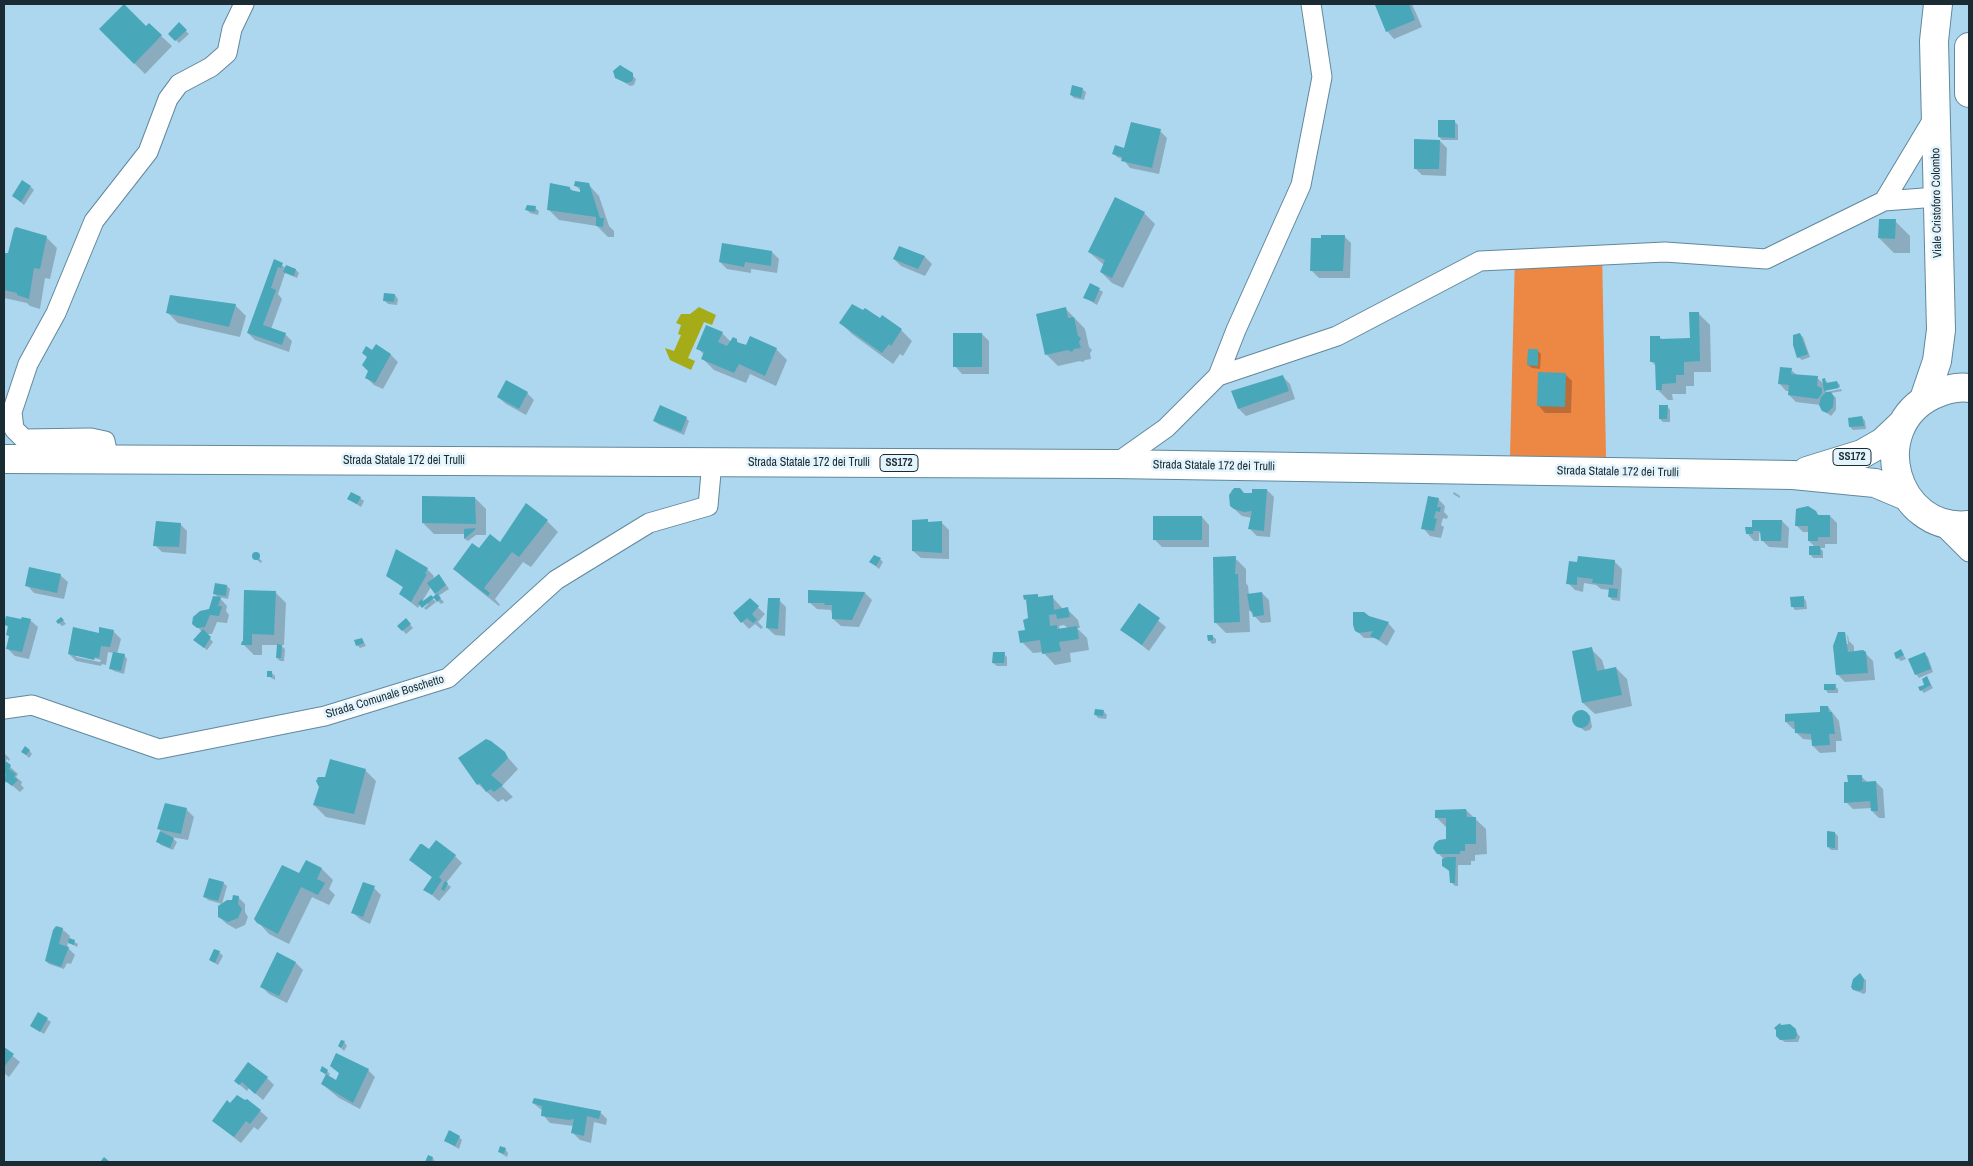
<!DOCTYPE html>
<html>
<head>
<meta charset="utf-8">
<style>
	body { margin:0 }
	#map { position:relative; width:1973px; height:1166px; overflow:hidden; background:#add7ee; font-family:"Archivo Narrow",sans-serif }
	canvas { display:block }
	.frame { position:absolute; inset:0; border:5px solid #1b2b34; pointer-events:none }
</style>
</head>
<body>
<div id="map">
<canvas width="1973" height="1166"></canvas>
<div class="frame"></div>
</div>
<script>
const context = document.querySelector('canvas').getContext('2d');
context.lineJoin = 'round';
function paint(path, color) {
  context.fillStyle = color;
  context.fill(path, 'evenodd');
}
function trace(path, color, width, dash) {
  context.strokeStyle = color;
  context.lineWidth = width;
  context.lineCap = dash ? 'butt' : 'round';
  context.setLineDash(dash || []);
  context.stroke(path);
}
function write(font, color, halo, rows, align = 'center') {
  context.font = font + ' "Archivo Narrow",sans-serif';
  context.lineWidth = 5;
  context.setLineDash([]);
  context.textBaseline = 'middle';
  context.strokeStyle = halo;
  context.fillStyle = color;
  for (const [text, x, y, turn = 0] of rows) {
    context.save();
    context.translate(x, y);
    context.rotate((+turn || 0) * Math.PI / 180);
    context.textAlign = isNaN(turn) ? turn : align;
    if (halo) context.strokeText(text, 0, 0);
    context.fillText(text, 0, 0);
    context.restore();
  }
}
const green = new Path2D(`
	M1602,251L1606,457L1510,456L1515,255Z`);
const water = new Path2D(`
	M699,307L716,315L712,325L704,322L688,358L695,361L691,370L670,360L665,348L674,351L681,335L678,334L681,325L676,323L681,314H690Z`);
const shadow = new Path2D(`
	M1381,4H1412L1422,27L1394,39L1387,31L1376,6Z
	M179,24L189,34L179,43L170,34Z
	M149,25L172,46L145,74L100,29L146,28Z
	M632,75L636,79L634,85L630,86L615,76Z
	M1082,89L1086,92L1084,100L1074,98L1071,95Z
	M1454,121L1458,125V140H1442L1439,137Z
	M1160,131L1167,138L1159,174L1130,168L1123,159L1117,157L1114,154Z
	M1440,141L1447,148L1446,176L1422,175L1415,168Z
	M588,184L599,196L609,226L614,231V237H608L597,226L559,220L548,209L570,188L575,193L581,194V191L576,186Z
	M31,187L34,190L24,205L13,196Z
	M535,208L539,211L538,215L530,213L527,210Z
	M1144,213L1155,224L1123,288L1112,283L1101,272L1104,265L1089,252Z
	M1895,221L1910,236V253H1894L1879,238Z
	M1344,236L1351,243L1350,278H1319L1311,270Z
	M46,237L57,248L50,279L45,278L40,309L30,306L27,303L4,298L5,254H9Z
	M899,247L925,257L932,264L925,276L901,266L894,259Z
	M772,252L779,259L777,273L751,269V273L727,269L720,262Z
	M275,261L286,268L296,270L299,273L297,278L285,273L278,294L282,299L271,329L285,334L292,341L289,352L255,340L248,333Z
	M1091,285L1103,292L1097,305L1084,297Z
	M395,295L398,299L397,305L388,304L384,300Z
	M235,305L246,316L240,337L178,323L167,312Z
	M1065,308L1085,329L1089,347L1092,350L1090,353L1091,359L1085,360L1083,362L1080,361L1058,366L1047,355L1038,315Z
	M863,312L901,330L912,341L903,356L900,354L893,364L852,334L841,323Z
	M1699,314L1710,325L1711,372H1694V386H1686V394H1672L1673,400H1668L1657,389V367L1652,362L1659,337L1663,340H1691Z
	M722,333L731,342L735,340L740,344L776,349L787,360L776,386L750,374L746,383L714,370L703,359L704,355L698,348Z
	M982,334L989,341V374H962L955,366Z
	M1800,334L1803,337L1810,357L1802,360L1798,357Z
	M376,346L391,355L398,362L383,389L374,385L367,378L372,351Z
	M1538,351L1541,354L1540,369L1532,368L1528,365Z
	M1791,370L1797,375L1817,378L1824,384L1825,380L1828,383L1837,382L1840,385V387L1826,390V392L1841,389L1842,391L1831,393L1836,398V410L1831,416L1823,410L1821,405L1796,402L1789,395V391H1786L1779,383Z
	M1565,374L1572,381L1571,413H1545L1538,405Z
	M1283,377L1290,384L1295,399L1246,416L1239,409L1233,392Z
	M527,393L534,400L526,415L506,404L498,397Z
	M1667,406L1670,410V422H1663L1660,419Z
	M1862,417L1865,421L1866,429L1853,430L1850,427Z
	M686,418L689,421L684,435L658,424L655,421Z
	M1238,489L1244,494H1253L1267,490L1274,497L1270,537L1257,536L1250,529L1252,518L1242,516L1231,506L1230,495L1232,490Z
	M1454,492L1460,496V498L1453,494Z
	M360,498L364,501L361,507L348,499Z
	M475,498L486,509V535H476L468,541L465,539V534H434L423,523Z
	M1438,499L1445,506L1444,512L1448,516L1447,519L1443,518L1441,525L1444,527L1441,538L1430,536L1423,528Z
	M1808,507L1820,516H1830L1837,523V544H1825V548H1820L1823,551V558H1813L1810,554L1816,548L1809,541V532H1803L1796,525V511L1798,508Z
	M1202,517L1209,525V547H1162L1155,540Z
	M927,520L929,523H942L949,530V559L921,558L913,551Z
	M547,521L558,532L531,567L523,562L495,599L500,605L499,606L465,579L454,568L479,549L501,544Z
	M1782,521L1789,528L1788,548L1769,547L1762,540V533H1759V541H1754L1747,533V528Z
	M180,524L187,531L186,554L162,552L155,545Z
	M254,554L262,561L261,563L253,557Z
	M1235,558L1246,569V583L1248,586L1249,595L1262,593L1269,600L1271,622L1261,623L1249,610L1250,632L1226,633L1215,622Z
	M880,559L883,562L879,569L871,562Z
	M1570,562H1615L1622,569L1620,601L1612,600L1609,596L1610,590L1601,589L1596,585L1584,583L1583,592L1575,590L1568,583Z
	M427,569L434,576L432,581L442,579L449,589L438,596L444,602L441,604L434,597L437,594L431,587L418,608L400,594L404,588L387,575Z
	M60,575L68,582L64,599L34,593L27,585Z
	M227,586L230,589L228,599L219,597L227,606L226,611L229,615L227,623L217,622L212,634H206L213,642L207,650L198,643L202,632L194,623L210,611L219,598L214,594Z
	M275,592L286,603L284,645H280L285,649L284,661H280L277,658L278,645H262V655H254L243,644Z
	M810,592L865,593L872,600L859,627L841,626L833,619L831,610L817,609L809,602Z
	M1037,595L1040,598L1052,597L1063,609H1067L1078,620L1080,628H1077L1087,638L1089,650L1070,653L1071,662L1055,665L1043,652L1033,653L1022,642L1029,619L1027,601L1025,599ZM1064,625L1068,628L1060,630L1059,626Z
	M431,597L436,602L426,610L424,608L428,604L427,603Z
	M1803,597L1806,601L1807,609L1795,610L1792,606Z
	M750,600L765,614L758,622L763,627L761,629L755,624L749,629L734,613Z
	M779,600L786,607L785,636L775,635L767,628Z
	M1139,605L1166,627L1149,651L1122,630Z
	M1368,617L1388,623L1395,631L1387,646L1375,638H1364L1356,630Z
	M61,618L66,624L62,626L57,621Z
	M22,620H30L38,627L29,659L15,656L8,649L10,637L9,628L6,625Z
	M406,620L413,628L406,634L399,626Z
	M113,631L121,639L117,654L124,655L127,659L124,674L114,671L110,668L114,653L108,652L106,665L102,664L101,666L76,661L69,654L100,634ZM76,654L101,660L100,662L76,657Z
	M1839,633L1847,635H1844L1845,644H1848L1847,635L1848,636L1849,641L1854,646V652L1863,651L1873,661L1875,680L1845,682L1838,675L1834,646L1837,640H1840L1838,638Z
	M1212,636L1216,639V643L1212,644L1209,640Z
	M362,639L366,646L360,648L357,645Z
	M1591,649L1602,660L1605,670L1616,668L1627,679L1632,706L1595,714L1583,703Z
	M1901,651L1906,659L1901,661L1897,658Z
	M1924,653L1928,657L1933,672L1919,678L1916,674Z
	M1004,654L1007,657V666H997L993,663Z
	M272,673L275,676V680L268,676Z
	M1927,678L1933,688L1924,693L1921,690L1926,685Z
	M1835,686L1838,689V693H1828L1825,689Z
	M1828,707L1839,721L1842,741H1836V752L1820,753L1813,746V740L1803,739L1796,732V729H1793L1786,722V716L1822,713Z
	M1583,710L1590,716L1592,727L1590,730L1585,731L1577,725L1574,716L1575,713Z
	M1104,712L1107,715L1106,719L1098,718L1095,714Z
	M29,750L32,754L29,758L23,752Z
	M4,753L10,759L9,761L7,759L5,762L18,774L16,777L22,782L21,785L24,788L20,792L7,781L6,783L4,781Z
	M504,753L518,769L502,786L513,797L506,802L503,799L498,802L478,784Z
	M365,770L376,781L365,825L326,817L314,805L319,788Z
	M1862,777L1868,783L1876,782L1883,789L1885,818H1879L1872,811V808L1853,809L1846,802Z
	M186,809L194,817L188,840L171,837L177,842L173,850L161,845L158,842L161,831L158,828Z
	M1466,810L1486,829L1487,854L1475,855V861H1471V865H1458V886H1455L1451,882L1450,872L1444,867V859L1437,852L1448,840L1447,828L1437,818Z
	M1835,833L1838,836V850H1831L1828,847Z
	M430,851L455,856L462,863L446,883L451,887L439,901L425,889L433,878L411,860Z
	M322,869L333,880L329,889L335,895L329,905L312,897L289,944L269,934L258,922L300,875Z
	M223,883L227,886L222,904L208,900L205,897Z
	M374,888L381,895L370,924L360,919L352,912Z
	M238,897L245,904V912L248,917L245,925L236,929L227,924L219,917Z
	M62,929L70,936L69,939L78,944L77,947L68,942L67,947L75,955L71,964L67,963L64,969L49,964L46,961Z
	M219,952L223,956L218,965L210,960Z
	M278,954L296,963L303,970L287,1003L269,994L261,986Z
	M1858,975L1866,980V992L1864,994L1856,991L1852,988Z
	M39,1014L51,1022L44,1034L32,1026Z
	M1781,1026L1793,1028L1800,1037L1798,1042H1785L1780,1039Z
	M344,1042L347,1046L344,1051L339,1046Z
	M4,1049L20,1062L9,1077L4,1073Z
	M331,1066L368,1070L375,1077L360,1109L339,1098L322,1084L326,1075L321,1071H327L330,1074L328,1077L336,1082L340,1074Z
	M267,1078L274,1085L263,1100L249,1088L247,1091L235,1081Z
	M533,1103L600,1112L607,1119L606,1125L594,1122L591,1143L580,1140L573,1133L574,1126L550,1123L543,1115V1111Z
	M230,1105L260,1111L268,1118L258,1130L254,1127L241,1143L213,1121Z
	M459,1137L462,1140L459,1149L445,1141Z
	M505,1149L508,1153L507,1157L499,1152Z
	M429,1156L433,1158L435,1162H426Z`);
const building = new Path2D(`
	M124,4L146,26L149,23L162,35L134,64L99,29Z
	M1377,4H1409L1415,20L1386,32L1375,5Z
	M179,22L187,30L175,41L168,34Z
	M620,65L633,73V80L631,82L626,83L615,78L613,71Z
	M1072,85L1083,88L1081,98L1070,95Z
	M1438,120H1455V138L1438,137Z
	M1131,122L1161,129L1152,168L1121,161L1122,157L1112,154L1115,145L1124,148Z
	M1414,139L1440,140L1439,169H1414Z
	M22,180L31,186L21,202L12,196Z
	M575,181L589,183L600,218H604L603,227L596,226V217L547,210L550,183L570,187V190L580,192V187L574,186Z
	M1115,197L1145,212L1112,278L1100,272L1105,260L1088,252Z
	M527,205L536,206L535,212L525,210Z
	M1879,219H1896L1895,239L1878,238Z
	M16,227L47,236L40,269L34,268L29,299L17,295V293L4,290V253H8L14,229Z
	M1321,235H1345L1343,271H1310L1311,238H1321Z
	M722,243L772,251L771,266L745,262L744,267L719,262Z
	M899,246L925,256L918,269L893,259Z
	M274,259L283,263L281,268L278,267L271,288L276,290L263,325L286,333L282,345L247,333Z
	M286,265L296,269L294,276L283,272Z
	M1090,283L1100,288L1094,302L1083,298Z
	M384,293L395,294L394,302L383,301Z
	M170,295L236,304L229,327L166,313Z
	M852,304L863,310L865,308L880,318L882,315L902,329L891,346L889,344L882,353L839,323Z
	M1066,307L1068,318L1074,317L1078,336L1081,338L1079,342L1081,348L1074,349L1072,352L1068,350L1045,355L1036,314Z
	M1689,312H1699L1700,361L1684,362V375H1676V383L1662,384V390H1656L1655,362H1650V336H1660V339L1690,338Z
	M706,325L723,332L718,342L727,346L733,337L737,339V342L746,345L750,336L777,348L765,376L739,364L734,373L701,359L704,352L696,349Z
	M953,333H982V367H953Z
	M1800,333L1808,354L1797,358L1793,345V335Z
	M376,344L391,354L375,383L365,378L368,371L362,365L367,357L362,353L366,346L372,350Z
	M1528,349H1538V366L1527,365Z
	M1780,367L1792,368L1791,374L1818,376L1817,386L1822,388V393L1818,399L1788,395L1789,385L1778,384Z
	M1538,372L1566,373L1565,407L1537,406Z
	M1283,375L1289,391L1238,409L1231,391Z
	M1825,378L1826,383L1837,381L1839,388L1824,391L1822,379Z
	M506,380L528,392L519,409L497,397Z
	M1826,392H1831L1834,397L1833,407L1827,413L1822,411L1819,405L1821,397Z
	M660,405L687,417L681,432L653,421Z
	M1659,405H1668L1667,419H1659Z
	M1862,416L1864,426L1849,427L1848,418Z
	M1234,488H1240L1244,493H1252V489H1267L1264,531L1248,529L1252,511L1244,512L1234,509L1230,506L1229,495Z
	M351,492L361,497L357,504L347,499Z
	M422,496L475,497L476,524L422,523Z
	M1428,496L1439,498L1437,507H1441L1440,512L1436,511L1434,518L1437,519L1434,531L1421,529Z
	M526,503L548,520L519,557L512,552L484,588L490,593L488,596L453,569L472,543L479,548L490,534L500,542Z
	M1808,506L1816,511L1818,515H1830V537H1818V541H1808V526H1795L1796,509Z
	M1153,516H1202V540H1153Z
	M928,519V522L942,521V553L912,551V520Z
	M1752,520H1782L1781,541H1761L1760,531H1753V534H1746L1745,527H1752Z
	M156,521L181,523L179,547L153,546Z
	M475,528V530L464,539V529Z
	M1809,546H1820L1821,555H1809Z
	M396,549L428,568L425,574H427L411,602L399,594L403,587L386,576Z
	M252 556a4 4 0 1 1 8 0a4 4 0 1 1-8 0Z
	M874,555L881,558L876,566L869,562Z
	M1236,556L1235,574H1238L1240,622L1214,623L1213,557Z
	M1578,556L1615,560L1613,585L1592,583L1593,579L1577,577V585L1566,584L1569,561L1577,562Z
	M29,567L61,574L57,593L25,586Z
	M439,574L446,585L435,594L427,583Z
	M215,583L227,585L226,596L213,594Z
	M1609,588L1618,589L1617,598L1608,597Z
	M244,590L276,591L274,635L252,634V645H241L242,641H243Z
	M808,590L865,592L852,620L832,619V605H824L825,603H808Z
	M1262,592L1264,615L1253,617L1252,611H1250L1247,594Z
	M437,593L441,598L437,602L434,598L422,608L418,603L422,599L423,601L431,595L433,597Z
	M1038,594V597L1053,595L1054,610L1068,607L1070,617L1057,619L1056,614L1049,615L1050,626L1057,625V629L1077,626L1079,639L1059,642L1061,651L1042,654L1040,640L1020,643L1018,631L1025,630L1023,620L1028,618L1026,599L1024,600L1023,595Z
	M213,596L221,597L218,606H222L219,616L210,615L205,627L197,628L192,624L193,617L200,611L209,609Z
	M1804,596V607H1791L1790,597Z
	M750,598L759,606L752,614L757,620L753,623L747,618L741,623L733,613Z
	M768,598H780L778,629L766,628Z
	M1139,603L1160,618L1142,645L1120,630Z
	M1353,612H1364L1369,616L1389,622L1379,640L1370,636L1373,631L1359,633L1355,631L1353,625Z
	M6,616L21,619L22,617L31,619L22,652L6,649L9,636L6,635L8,626L4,625Z
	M61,617L64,620L58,624L56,621Z
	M406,618L411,624L402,631L397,626Z
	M73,627L99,633V627L114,630L110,647L101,646L99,658L95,657L94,660L68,654Z
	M203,629L211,637L204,648L193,640Z
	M1838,632H1845L1848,652L1863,650L1866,652L1868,673L1836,675L1833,646Z
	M1207,635H1213V640L1208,641Z
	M362,638L364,643L356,646L354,640Z
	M277,644L282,645L281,658H276Z
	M1592,647L1597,671L1616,667L1622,695L1582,703L1572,651Z
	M1901,649L1904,655L1896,659L1894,653Z
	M113,652L125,654L121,671L109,669Z
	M993,652H1005L1004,663H992Z
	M1925,652L1931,669L1915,675L1908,659Z
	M267,671H272V677H267Z
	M1927,676L1931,685L1920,691L1918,687L1924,685L1922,679Z
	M1824,684H1836L1835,690H1824Z
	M1820,706H1828L1829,712H1832L1835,734H1829L1830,745L1812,746L1811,734L1795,733L1794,721L1785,722V714L1820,712Z
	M1095,709L1104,710L1103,716L1094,715Z
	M1572 719a9 9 0 1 1 18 0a9 9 0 1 1-18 0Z
	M486,739L491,741L505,752L508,758L491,775L503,785L494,792L491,789L486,792L480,783L477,785L458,758Z
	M25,746L30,750L26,755L21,752Z
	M330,759L366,769L354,814L313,805L319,787L316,781L318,777H325Z
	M4,760L11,765L9,769L16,774L14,777L18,780L12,786L4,780L6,774L4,773Z
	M1847,775H1862V782L1876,781L1878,811H1871L1870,801L1844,803V782H1848Z
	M165,803L187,808L181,834L157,829Z
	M1466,809L1467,817H1476V844H1465V851H1460V854H1437L1433,848L1435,843L1439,840L1446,839V818H1435V810Z
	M160,831L174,838L170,848L156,842Z
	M1827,831L1835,832V848L1827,847Z
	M436,840L456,855L439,877L442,880L432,895L423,890L432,877L409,860L420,844H422L429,849Z
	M1447,857H1456L1455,883H1450L1449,870L1442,866V859Z
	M306,860L322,868L317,879L325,883L318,895L301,887L278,934L257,923L254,919L282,865L299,873Z
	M209,878L224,882L218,901L203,897Z
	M445,881L448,883L444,891L441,889Z
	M363,882L375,886L363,917L351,913Z
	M233,895L239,896L238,904L242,909L238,918L228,922L218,917V906L227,900H232Z
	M56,926L63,928L59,944L69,947L61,967L45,961L53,930Z
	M69,938L75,940L74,945L68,943Z
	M214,949L220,951L215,963L209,960Z
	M277,952L296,962L279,996L260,987Z
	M1860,973L1864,979L1863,989L1860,991L1853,990L1851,987L1853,979Z
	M38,1012L48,1018L40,1032L30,1026Z
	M1780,1023L1781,1025L1790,1024L1796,1029L1797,1035L1795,1039L1780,1040L1776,1036V1030L1774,1028Z
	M341,1040L345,1041L341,1048L338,1046Z
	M4,1047L14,1054L4,1067Z
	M336,1053L369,1069L353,1103L321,1084L326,1074L336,1080L339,1073L330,1066Z
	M248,1062L268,1077L255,1094L242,1082L239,1085L234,1081Z
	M322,1066L328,1070L326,1074L320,1071Z
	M237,1095L245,1100L247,1099L261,1110L250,1124L246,1121L234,1137L212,1121L227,1100L230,1103Z
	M534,1098L601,1111L599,1119L587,1116L584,1136L571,1133L574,1119L569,1120L541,1116L542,1106L532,1103Z
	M449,1130L460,1136L455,1146L444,1141Z
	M500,1146L506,1148L504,1154L498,1152Z
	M428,1155L433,1157L431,1162H425Z
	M104,1157L110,1162H100Z`);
const street = new Path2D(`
	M1884,201L1935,116
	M1218,376L1236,330L1301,185L1322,77L1311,4
	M109,460L105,441L91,438L24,439L14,429L12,412L28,364L56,313L94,221L148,152L168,99L179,84L211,67L227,53L232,29L244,4
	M1115,464L1166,428L1218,376L1337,336L1480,261L1665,252L1766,259L1884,201L1937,197
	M1938,521L1969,552
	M4,709L32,705L159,749L325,716L448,678L556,580L649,523L708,506L712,462`);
const secondary = new Path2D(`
	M1969,47V93
	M1924,399L1937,361L1941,330L1934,41L1938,4`);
const primary = new Path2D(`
	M1969,388C1956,386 1944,390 1933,395C1865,428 1895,533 1969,525
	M4,459L1115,464L1793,475L1875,483L1906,496
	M1807,471L1862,454L1883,442L1902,424`);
const shields = [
	[1852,457,38],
	[899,463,38]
];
const shieldNames = [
	["SS172",1852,457],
	["SS172",899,463]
];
const streetNames = [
	["Viale Cristoforo Colombo",1937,203,-91],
	["Strada Statale 172 dei Trulli",404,461],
	["Strada Statale 172 dei Trulli",809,463],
	["Strada Statale 172 dei Trulli",1214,466,1],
	["Strada Statale 172 dei Trulli",1618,472,1],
	["Strada Comunale Boschetto",385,697,-17]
];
paint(green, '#ec8844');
paint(water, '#a5ac18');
paint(shadow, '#0003');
paint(building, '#48a7b9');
trace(street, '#61889d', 21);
trace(secondary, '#61889d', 30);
trace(primary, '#61889d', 30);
trace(street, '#fff', 19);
trace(secondary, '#fff', 28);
trace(primary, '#fff', 28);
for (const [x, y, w] of shields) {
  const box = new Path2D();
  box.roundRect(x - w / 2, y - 8.5, w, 17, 4);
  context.fillStyle = '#e3f4fd';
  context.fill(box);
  trace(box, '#1b2b34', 1);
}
write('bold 11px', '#1b2b34', null, shieldNames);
write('12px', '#1b2b34', '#e3f4fd', streetNames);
</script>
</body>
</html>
